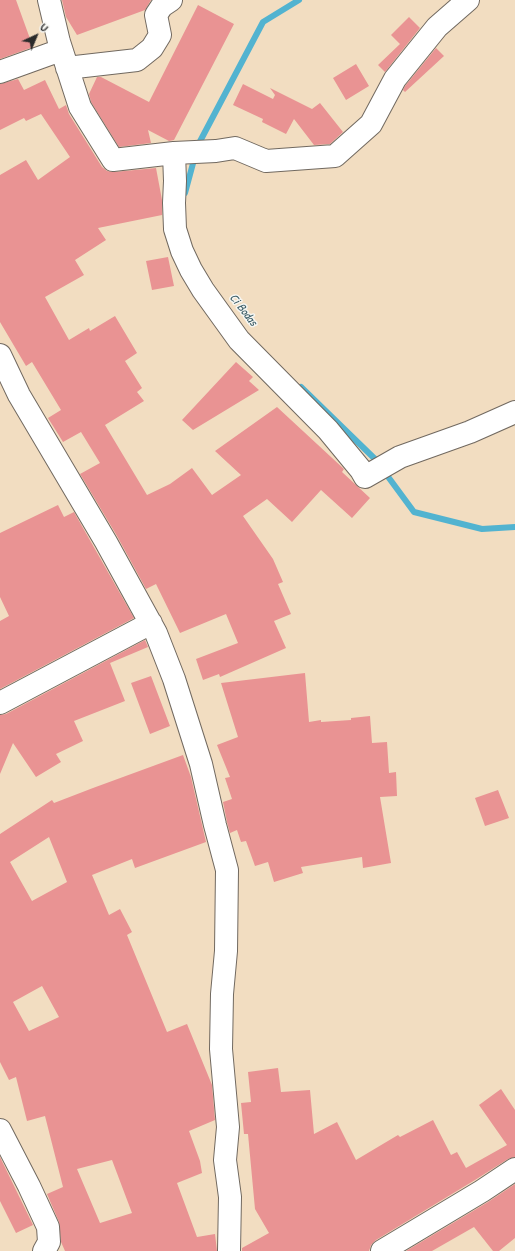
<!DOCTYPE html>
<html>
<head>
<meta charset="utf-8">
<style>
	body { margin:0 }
	#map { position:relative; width:515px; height:1251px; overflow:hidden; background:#f2ddc1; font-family:"Patrick Hand",sans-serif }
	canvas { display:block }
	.north { position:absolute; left:16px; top:16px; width:40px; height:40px; -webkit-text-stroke:3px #f6f6f2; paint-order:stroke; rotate:44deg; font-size:11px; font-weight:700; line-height:16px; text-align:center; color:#2b2b2b }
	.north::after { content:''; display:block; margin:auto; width:14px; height:18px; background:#2b2b2b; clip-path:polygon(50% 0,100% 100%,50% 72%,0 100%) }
</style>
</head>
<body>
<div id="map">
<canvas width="515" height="1251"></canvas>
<div class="north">U</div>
</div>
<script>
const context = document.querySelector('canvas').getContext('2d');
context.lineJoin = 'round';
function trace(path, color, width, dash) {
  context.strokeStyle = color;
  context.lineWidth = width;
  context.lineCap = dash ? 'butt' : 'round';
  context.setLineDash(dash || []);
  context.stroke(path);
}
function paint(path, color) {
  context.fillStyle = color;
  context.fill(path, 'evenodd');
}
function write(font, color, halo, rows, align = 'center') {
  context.font = font + ' "Patrick Hand",sans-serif';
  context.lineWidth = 3;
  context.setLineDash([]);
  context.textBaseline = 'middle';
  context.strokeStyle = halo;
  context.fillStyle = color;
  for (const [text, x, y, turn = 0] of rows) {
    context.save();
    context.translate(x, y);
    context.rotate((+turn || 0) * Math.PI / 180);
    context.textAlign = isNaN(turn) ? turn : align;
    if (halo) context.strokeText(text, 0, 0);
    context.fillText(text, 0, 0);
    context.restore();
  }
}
const stream = new Path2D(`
	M197,147L263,22L299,0
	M185,193L195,156
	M301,387L375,459L414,512L482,529L515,527`);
const building = new Path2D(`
	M0,0H16L33,47L0,59Z
	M62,0H151L145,10L77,35L66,17Z
	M198,5L234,24L174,140L169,141L148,130L151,143L119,147L91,102L89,94L97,77H101L149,102Z
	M409,17L420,28L385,72L378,65L400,44L391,35Z
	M436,48L444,56L405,92L403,90L405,86Z
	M356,64L369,86L346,100L333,78Z
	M18,79L24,90L45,80L59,109L66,105L69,114L102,167L107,171L114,172L156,168L162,200V215L98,228L106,240L75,260L84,275L45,297L69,340L89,328L90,331L115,316L137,353L125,361L142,388L137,392L144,401L105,425L147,495L170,484L192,468L212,495L241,475L215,451L277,407L344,469L342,472L370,498L352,518L321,490L292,522L267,499L243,516L273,559L283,582L278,584L291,614L274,621L286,648L220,677L219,674L203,680L196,659L238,643L226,614L180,633L156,584L146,589L117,536L80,474L100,463L81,432L63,442L48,418L61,410L32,362L26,366L0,322V175L26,160L38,180L70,157L41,114L26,121L24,118L0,130V84Z
	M243,84L273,99L275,95L270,88L312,109L320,103L343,132L330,144L314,145L294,119L286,134L262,122L263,119L233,105Z
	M168,257L174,286L152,290L146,261Z
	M236,362L253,377L249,381L259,390L193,430L182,420Z
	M58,505L64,517L74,512L134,618L0,689V621L9,616L0,597V533Z
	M145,640L148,647L110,663L125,701L74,721L83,741L56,754L61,762L36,777L13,743L0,774V715L6,714Z
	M305,673L309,722L321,720V722L351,720V718L370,716L372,743L387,742L389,773L396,772L397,796L380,797L391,863L363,868L362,857L301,867L303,873L274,882L268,862L255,866L246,841L241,842L237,830L230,833L227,822L223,802L232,799L225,778L230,777L217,745L238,737L221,683Z
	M151,676L170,726L150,734L131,683Z
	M183,755L191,777L206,842L135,868L132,859L92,875L109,915L120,909L132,932L127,935L167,1032L187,1024L212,1085L215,1120L189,1131L200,1161L202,1173L177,1183L197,1237L215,1234L217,1251H65L61,1242L59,1222L47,1194L63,1187L45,1116L27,1121L16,1077L9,1080L0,1062V834L52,800L54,803L93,788ZM49,837L67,882L32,901L10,862ZM42,986L59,1017L29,1031L13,1002ZM112,1160L132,1213L100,1223L77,1169Z
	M498,790L509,818L485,826L475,798Z
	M278,1068L281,1092L310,1090L314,1134L337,1122L356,1160L398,1135L400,1137L433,1120L451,1155L457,1152L466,1168L507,1145L479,1105L501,1089L515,1110V1157L508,1159L475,1180L376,1240L371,1245L369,1251H242V1248L269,1233L255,1209L248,1134H244L241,1103L251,1102L248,1072Z
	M0,1157L33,1225L16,1233L0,1201Z
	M515,1184V1238L499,1251H493L474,1227L432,1251H406L488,1202Z`);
const minor = new Path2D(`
	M49,0L59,42L80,107L113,160L174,153L216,151L235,148L266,161L335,156L371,124L395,79L437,27L468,0
	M67,68L137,60L152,48L160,35L156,15L162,6L171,0
	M0,72L61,50
	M174,153L175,181L174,203L175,229L182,251L191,270L203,290L239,340L328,430L361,470L365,477L400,457L470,432L515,412
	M0,355L19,395L106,542L156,633L174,679L201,764L215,825L227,870L226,951L222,994L221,1049L228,1127L225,1160L230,1197L229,1251
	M0,703L151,623
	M0,1130L29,1186L48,1227L49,1242L44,1251
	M382,1251L482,1191L515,1169`);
const waterNames = [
	["Ci Bodas",243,310,52]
];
trace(stream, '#52b3d0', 6);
paint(building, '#e99393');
trace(minor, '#716960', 24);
trace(minor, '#fff', 22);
write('italic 12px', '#395b65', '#f6f6f2', waterNames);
</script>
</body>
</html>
